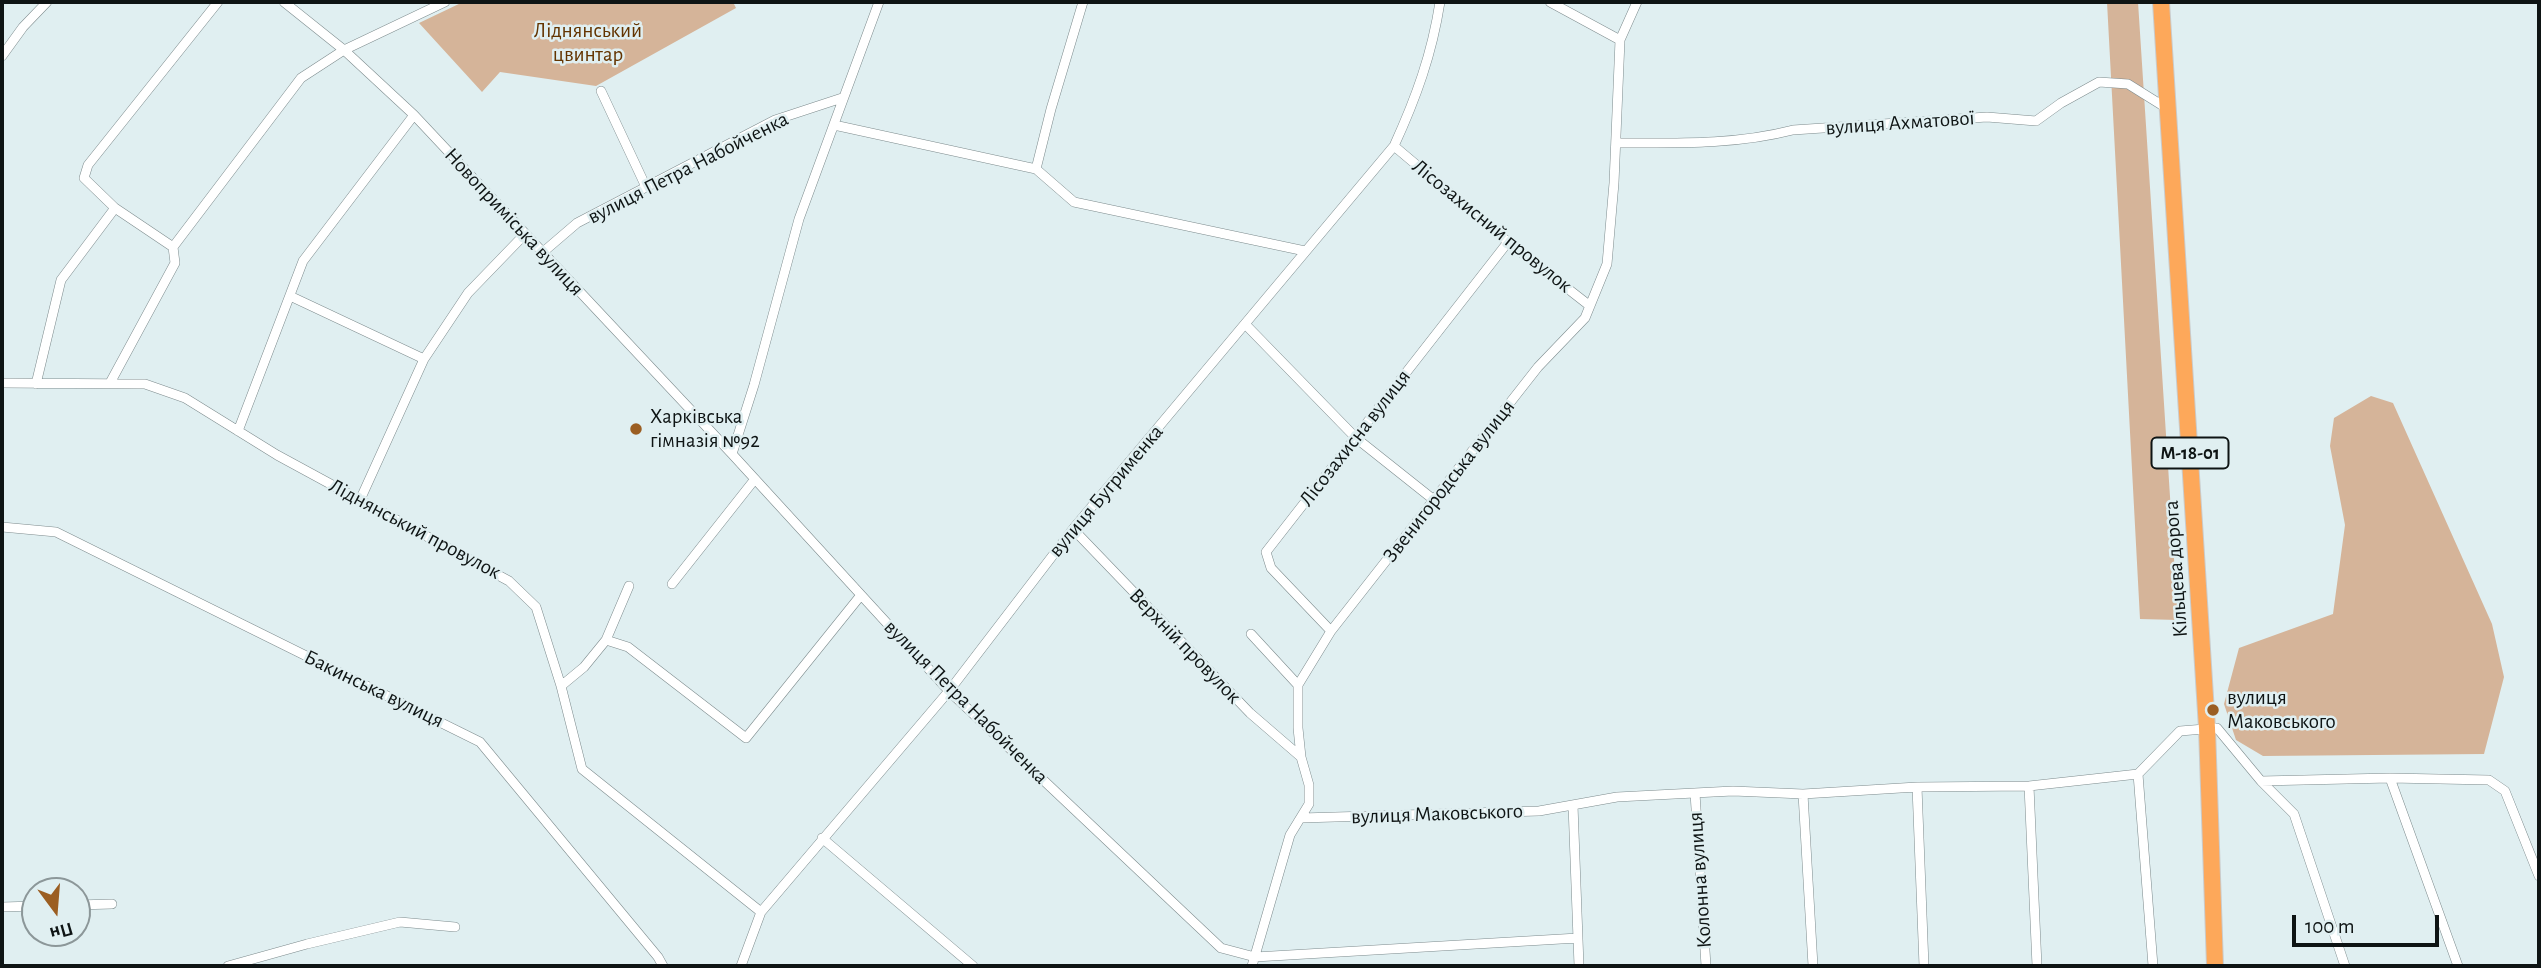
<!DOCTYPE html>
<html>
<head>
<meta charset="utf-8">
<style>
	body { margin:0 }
	#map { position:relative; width:2541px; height:968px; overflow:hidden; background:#e0eff1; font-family:"Alegreya Sans",sans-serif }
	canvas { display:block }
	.frame { position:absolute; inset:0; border:4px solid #0e1414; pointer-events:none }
	.north { position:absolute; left:21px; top:877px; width:70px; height:70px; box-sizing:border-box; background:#e0eff1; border:2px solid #8c9799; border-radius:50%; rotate:164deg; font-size:19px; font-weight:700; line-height:28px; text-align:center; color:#0e1414 }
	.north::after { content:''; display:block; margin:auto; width:24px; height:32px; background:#9b5e22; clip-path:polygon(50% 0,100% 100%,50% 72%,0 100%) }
	.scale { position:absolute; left:2292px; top:915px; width:147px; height:32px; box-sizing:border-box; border:4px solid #0e1414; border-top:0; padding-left:9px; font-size:21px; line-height:24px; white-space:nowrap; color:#0e1414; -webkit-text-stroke:5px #e0eff1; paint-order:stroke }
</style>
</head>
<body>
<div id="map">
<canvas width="2541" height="968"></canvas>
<div class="frame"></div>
<div class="north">Пн</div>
<div class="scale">100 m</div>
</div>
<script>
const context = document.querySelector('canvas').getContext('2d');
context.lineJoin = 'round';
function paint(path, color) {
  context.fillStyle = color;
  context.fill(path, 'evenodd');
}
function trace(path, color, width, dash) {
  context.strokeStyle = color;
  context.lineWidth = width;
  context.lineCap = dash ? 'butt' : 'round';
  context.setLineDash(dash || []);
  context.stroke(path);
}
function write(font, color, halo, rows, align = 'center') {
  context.font = font + ' "Alegreya Sans",sans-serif';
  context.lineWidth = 5;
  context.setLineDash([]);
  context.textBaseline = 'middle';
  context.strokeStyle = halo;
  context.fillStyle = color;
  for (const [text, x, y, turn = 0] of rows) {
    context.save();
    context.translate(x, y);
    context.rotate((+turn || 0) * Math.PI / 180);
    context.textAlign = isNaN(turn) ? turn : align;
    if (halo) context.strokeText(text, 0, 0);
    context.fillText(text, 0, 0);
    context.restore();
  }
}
const green = new Path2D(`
	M463,2H733L736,8L596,86L500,72L482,92L419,23Z
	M2107,2H2138L2178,620L2140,619Z
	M2371,396L2393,403L2492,624L2504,677L2484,754L2263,756L2236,740L2224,704L2239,648L2333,614L2345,525L2330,446L2334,418Z`);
const street = new Path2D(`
	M218,2L88,165L84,178L115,208L173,247L301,78L344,50L445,2
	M284,2L344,50L414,115L732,454L949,691L1221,948L1255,957L1578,938
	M1550,2L1620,40
	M2,56L23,27L47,2
	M601,91L646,187
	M834,125L1036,169L1074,202L1305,251
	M1616,143C1676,143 1735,145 1793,130L1987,117L2036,121L2061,103L2099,82L2128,84L2168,109
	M1394,146L1508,242L1590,306
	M1036,169L1051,109L1083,2
	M542,253L577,223L775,120L842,98
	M290,296L424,359
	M1246,325L1356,438L1434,500
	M2,383L145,384L185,398L277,455L509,581L536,607L561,686L582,769L761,912
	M110,383L175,263L173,247
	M36,384L61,280L115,208
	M238,431L303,261L414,115
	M732,454L754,385L799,219L879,2
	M360,500L424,359L468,293L525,234
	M2,527L56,532L480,742L658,957L663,966
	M1073,529L1250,713L1301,757
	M672,584L755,479
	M1331,631L1271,568L1266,552L1508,242
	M1251,634L1298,685
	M606,640L628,647L746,738L861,595
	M561,686L584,667L606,640L629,586
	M2138,774L2153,966
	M2390,778L2458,966
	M2261,781L2390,778L2489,780L2505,791L2539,876
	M2029,786L2037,966
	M1917,787L1924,966
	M1695,793L1706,966
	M1803,794L1813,966
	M1573,805L1579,966
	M1301,818L1539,811L1617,797L1733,791L1803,794L1917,787L2029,786L2138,774L2180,731L2217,728L2261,781L2294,814L2345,966
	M822,838L973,966
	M77,905L112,904
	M2,907L35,906
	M228,966L307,944L400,922L455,927
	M741,966L761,912L949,691L1073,529L1394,146C1416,98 1432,54 1440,2
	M1252,966L1290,835L1309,804V785L1301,757L1298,728V685L1331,631L1538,367L1585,318L1607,264L1614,183L1620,40L1637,2`);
const highway = new Path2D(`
	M2161,2L2207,728L2215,966`);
const markers = [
	[636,429,7,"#9b5e22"],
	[2213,710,7,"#9b5e22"]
];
const shields = [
	[2190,453,77]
];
const shieldNames = [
	["М-18-01",2190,453]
];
const parkNames = [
	["Ліднянський",588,31],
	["цвинтар",588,55]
];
const streetNames = [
	["вулиця Ахматової",1900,123,-4],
	["вулиця Петра Набойченка",688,168,-27],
	["Новоприміська вулиця",514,222,47],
	["Лісозахисний провулок",1492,226,39],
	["Лісозахисна вулиця",1355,438,-52],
	["Звенигородська вулиця",1449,481,-52],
	["вулиця Бугрименка",1106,491,-50],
	["Ліднянський провулок",415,529,28],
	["Кільцева дорога",2176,569,-94],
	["Верхній провулок",1185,646,46],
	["Бакинська вулиця",374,689,26],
	["вулиця Петра Набойченка",966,702,45],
	["вулиця Маковського",1437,814,-2],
	["Колонна вулиця",1700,880,-94]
];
const poiNames = [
	["Харківська",650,417],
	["гімназія №92",650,441],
	["вулиця",2227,698],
	["Маковського",2227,722]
];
paint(green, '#d5b499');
trace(street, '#7d8b8d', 10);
trace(highway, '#cacbcb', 18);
trace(street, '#fff', 9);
trace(highway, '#fda85a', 16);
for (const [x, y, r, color] of markers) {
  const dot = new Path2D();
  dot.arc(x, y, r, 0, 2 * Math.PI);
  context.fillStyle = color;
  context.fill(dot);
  trace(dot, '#e0eff1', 2.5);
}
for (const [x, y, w] of shields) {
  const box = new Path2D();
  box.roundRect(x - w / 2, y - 15.5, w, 31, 5);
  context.fillStyle = '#e0eff1';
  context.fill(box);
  trace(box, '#0e1414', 2);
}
write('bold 19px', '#0e1414', null, shieldNames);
write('21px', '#633400', '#e0eff1', parkNames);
write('21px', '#0e1414', '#e0eff1', streetNames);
write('21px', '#0e1414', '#e0eff1', poiNames, 'left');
</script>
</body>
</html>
